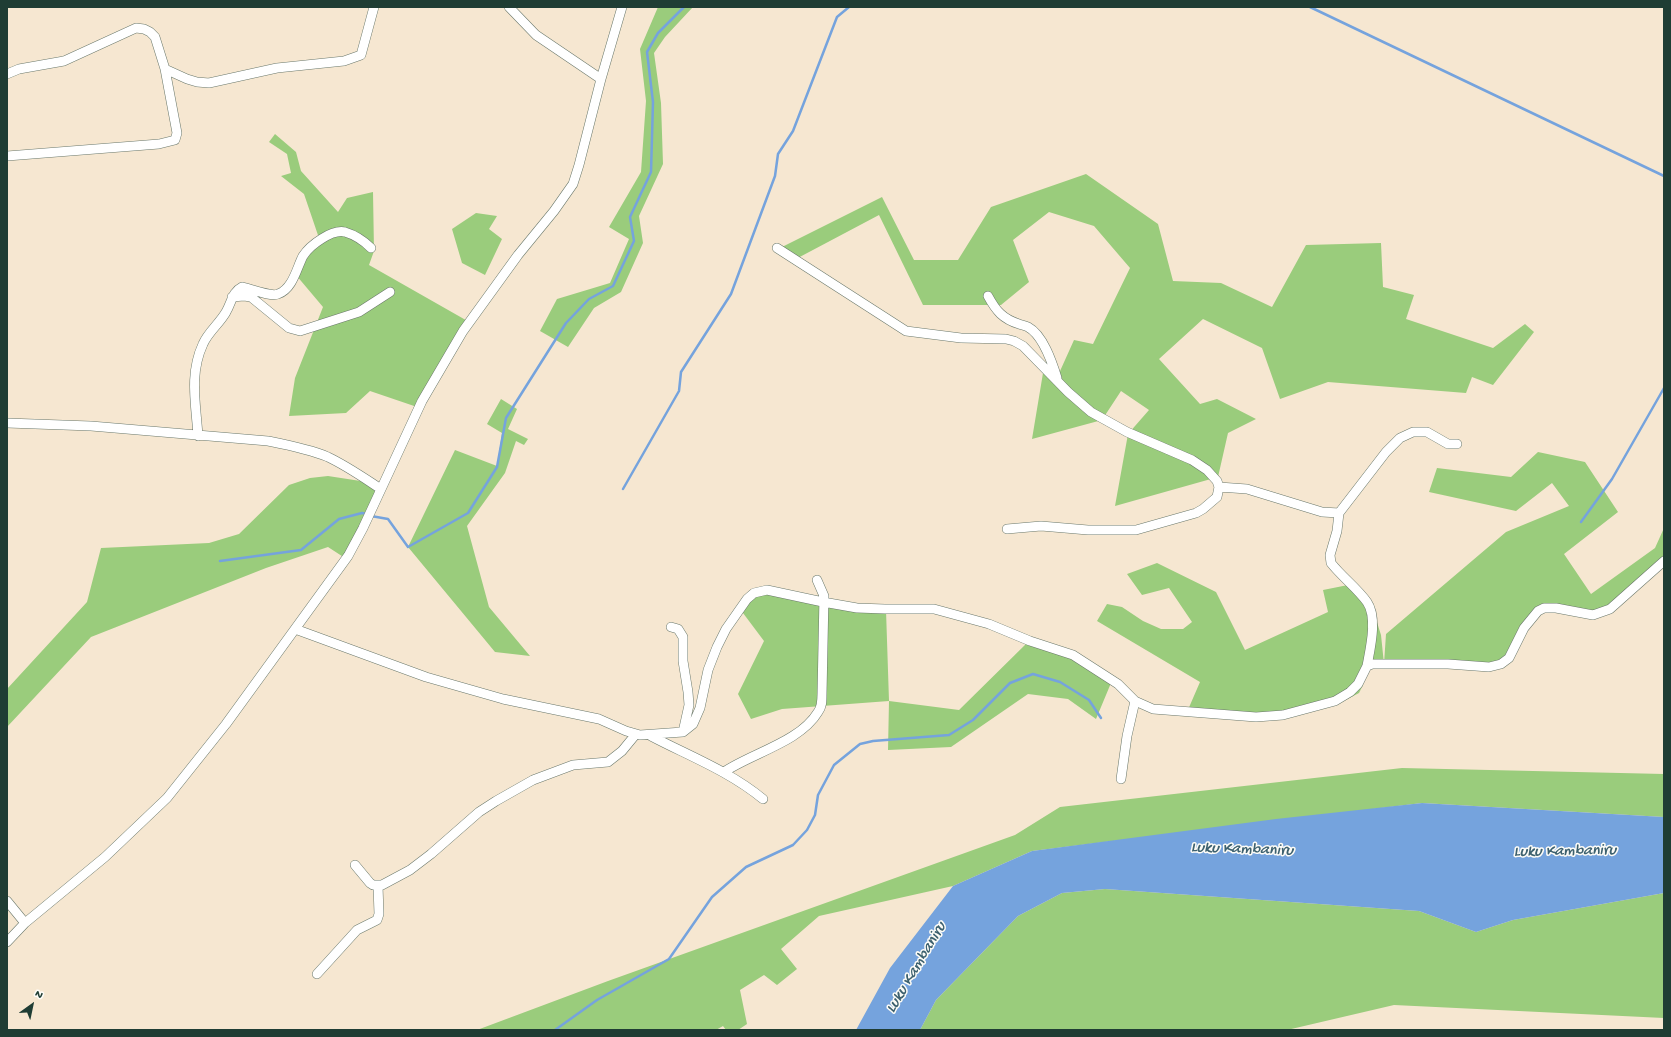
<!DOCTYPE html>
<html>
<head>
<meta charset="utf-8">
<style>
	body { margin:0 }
	#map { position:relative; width:1671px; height:1037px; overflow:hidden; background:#f6e7d1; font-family:"Gochi Hand",sans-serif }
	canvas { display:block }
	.frame { position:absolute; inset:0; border:8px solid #1f3d34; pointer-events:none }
	.north { position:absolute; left:12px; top:985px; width:40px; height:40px; -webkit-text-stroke:3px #fdfcf7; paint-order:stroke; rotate:33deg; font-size:11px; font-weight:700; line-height:16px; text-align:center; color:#1f3d34 }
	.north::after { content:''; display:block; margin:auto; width:14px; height:18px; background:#1f3d34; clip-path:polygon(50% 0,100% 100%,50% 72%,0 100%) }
</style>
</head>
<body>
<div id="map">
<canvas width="1671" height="1037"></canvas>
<div class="frame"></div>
<div class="north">N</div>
</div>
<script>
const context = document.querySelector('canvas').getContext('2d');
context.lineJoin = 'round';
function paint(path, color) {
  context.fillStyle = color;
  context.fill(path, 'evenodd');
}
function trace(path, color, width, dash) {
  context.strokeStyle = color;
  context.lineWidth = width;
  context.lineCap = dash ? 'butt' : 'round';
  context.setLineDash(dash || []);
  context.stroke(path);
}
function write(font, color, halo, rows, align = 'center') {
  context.font = font + ' "Gochi Hand",sans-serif';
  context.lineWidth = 3;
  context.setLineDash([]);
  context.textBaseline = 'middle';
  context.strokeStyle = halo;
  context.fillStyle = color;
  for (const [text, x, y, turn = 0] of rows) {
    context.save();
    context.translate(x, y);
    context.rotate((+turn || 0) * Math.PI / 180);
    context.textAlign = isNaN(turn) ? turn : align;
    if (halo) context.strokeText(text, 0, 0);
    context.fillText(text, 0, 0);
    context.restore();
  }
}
const green = new Path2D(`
	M658,7H693L665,37L654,53L661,103L663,164L639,216L643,243L621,292L594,308L568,347L540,331L557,299L610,283L629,239L609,227L641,172L646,101L640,49Z
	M275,134L296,152L301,171L338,212L347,198L373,192L374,251L369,265L471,323L420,408L370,391L346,413L289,416L295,378L323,307L296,275L307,254L321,244L304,194L281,176L291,173L287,154L269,142Z
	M1086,174L1158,224L1173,281L1221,283L1272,307L1306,245L1381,243L1383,287L1414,295L1406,319L1493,348L1525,324L1534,332L1493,385L1472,377L1466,393L1328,382L1280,399L1262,348L1203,319L1159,359L1200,404L1217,399L1256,419L1228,433L1218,477L1115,506L1128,434L1149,410L1121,391L1102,420L1032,439L1044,367L1056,380L1074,340L1093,344L1130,268L1094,226L1049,212L1013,240L1029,282L1001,305H923L879,215L794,260L778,249L882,197L914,260H958L991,207Z
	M476,213L497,216L489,229L502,239L485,275L462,263L452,229Z
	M501,399L517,409L508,429L528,439L524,445L516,441L505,473L467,526L489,607L530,656L495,652L408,547L455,450L497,466L502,433L487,424Z
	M1538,452L1585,462L1618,512L1564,554L1591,594L1655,548L1664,528V565L1616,608L1571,614L1543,611C1524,627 1523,649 1507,665L1373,666L1363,677V685L1359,693L1340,703L1280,718L1187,712L1200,682L1097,621L1107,604L1122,607L1143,621L1161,629H1183L1192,622L1169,588L1142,595L1127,574L1157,563L1216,592L1245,650L1328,612L1323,590L1348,585L1374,613L1381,635L1384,664L1386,634L1506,532L1569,506L1552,483L1516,511L1429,492L1437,468L1511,477Z
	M328,476L367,482L382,491L348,560L328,547L266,568L91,637L7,727V689L87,602L101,548L209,543L239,534L289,485L310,478Z
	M769,592L886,610L889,701L959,710L1029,641L1072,657L1111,683L1096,719L1068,699L1028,694L951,747L888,750L889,701L782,709L751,719L738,694L764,641L740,609L756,595Z
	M1402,768L1664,774V817L1422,803L1032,851L953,886L819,916L781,949L797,969L777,985L764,975L740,990L747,1024L738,1030H726L723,1026L716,1030H477L608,981L1015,835L1060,807Z
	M1105,889L1419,911L1476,932L1513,920L1664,893V1018L1394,1005L1287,1030H920L936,1000L1018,916L1062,893Z`);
const water = new Path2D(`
	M1422,803L1664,817V893L1513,920L1476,932L1419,911L1105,889L1062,893L1018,916L936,1000L920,1030H856L890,968L953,886L1032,851L1276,819Z`);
const stream = new Path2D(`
	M1310,7L1664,176
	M623,489L679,391L681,372L731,294L775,176L778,154L793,131L837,17L849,7
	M371,516L388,519L408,547L468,513L497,467L506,418L566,323L589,299L613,286L634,241L630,217L651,172L653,102L647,52L658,33L684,7
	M1581,522L1612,479L1664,388
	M220,561L301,550L339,519L362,513L367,514
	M555,1030L597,1000L669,959L712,897L746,867L793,845L807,830L815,815L818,795L834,765L860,744L873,741L949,735L973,720L1010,683L1033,674L1060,682L1089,700L1101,718`);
const minor = new Path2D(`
	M509,7L536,35L601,79
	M165,69L187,79L197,82L209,83L277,68L344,61L361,55L374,7
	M7,74L19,69L64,61L136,28L144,29L150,32L155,37L165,69L177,133L175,140L159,144L7,156
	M777,248L906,331L961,338L1006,339L1014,341L1023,346L1068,392L1091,412L1127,432L1192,460L1207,470L1217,481L1219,487L1217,497L1203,509L1196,513L1136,530H1088L1041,526L1007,529
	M988,296C996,311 1003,319 1019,324C1022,325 1026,326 1028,327C1043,335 1052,362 1057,378
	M232,297L244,296L251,297L289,328L300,331L359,312L390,292
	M7,423L91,426L268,441C288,445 309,449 328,457C347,466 364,478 381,489
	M198,436C196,404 189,374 203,344C208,332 220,323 226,312C232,302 232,292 242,287C251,289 271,297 278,294C293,289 297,267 303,256C310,245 332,229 345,232C355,235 364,241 371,248
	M1219,487L1247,489L1322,512L1339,513
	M671,627L678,629L683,637V661L688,692L689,705L683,732
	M295,629L426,677L503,699L599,719L626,731L640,735L683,732L693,724L700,708L708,670L717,647L726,629L747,599L754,593L767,590L823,602L857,608L885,609H934L989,624L1030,641L1073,655L1118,684L1135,701L1153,709L1256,717L1283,715L1335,701L1350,692L1358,684L1367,666L1372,664H1448L1489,667L1501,664L1509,658L1524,628L1538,611L1544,608H1556L1593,615L1610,609L1664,561
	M1367,666C1370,649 1378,618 1367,602C1357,588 1342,577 1331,563L1330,555L1337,531L1339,513L1386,452L1400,438L1413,432H1427L1448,444H1457
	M651,736C689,756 729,771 763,799
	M724,772C752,753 800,742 818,712C822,707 822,701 822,694L824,596L817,580
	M1121,779L1127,736L1135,701
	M355,865L370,883L373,885H382L410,870L431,854L479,812L496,801L533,780L573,765L608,762L622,751L636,734
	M7,901L25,923
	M7,942L25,923L105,857L167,798L226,724L348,556L363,528L422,401L463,331L518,255L554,211L573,184L579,165L601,79L622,7
	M317,974L357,930L377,920L379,914L378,886`);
const waterNames = [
	["Luku Kambaniru",1242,850,2],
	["Luku Kambaniru",1565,852,-1],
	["Luku Kambaniru",917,968,-59]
];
paint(green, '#9acc7c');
paint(water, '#75a3dd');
trace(stream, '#75a3dd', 2.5);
trace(minor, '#6a786b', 10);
trace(minor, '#fff', 9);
write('italic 16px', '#3d616f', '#fdfcf7', waterNames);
</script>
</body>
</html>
